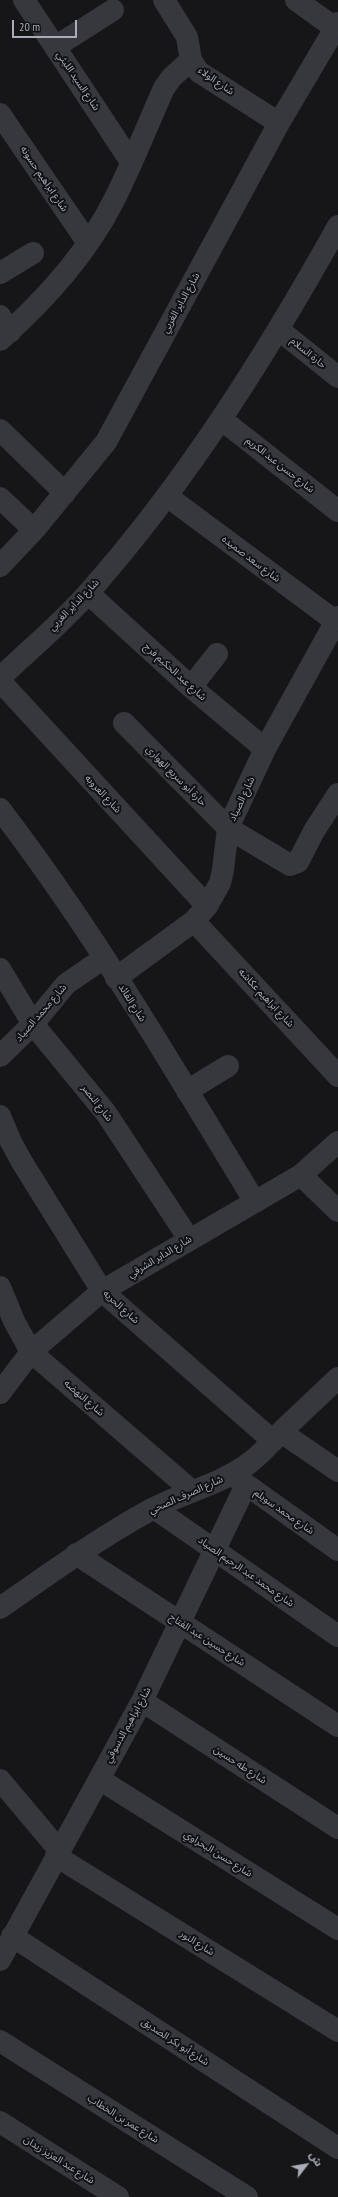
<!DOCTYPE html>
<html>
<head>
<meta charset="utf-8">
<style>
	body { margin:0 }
	#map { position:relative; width:338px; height:2197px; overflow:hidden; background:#161618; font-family:"PT Sans Narrow","Noto Sans Arabic",sans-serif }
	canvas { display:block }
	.north { position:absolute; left:286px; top:2145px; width:40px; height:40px; -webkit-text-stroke:3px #111113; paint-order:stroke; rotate:59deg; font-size:11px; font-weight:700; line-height:16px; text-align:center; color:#a8adb8 }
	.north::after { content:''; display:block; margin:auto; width:14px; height:18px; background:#a8adb8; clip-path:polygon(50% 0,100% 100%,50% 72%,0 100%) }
	.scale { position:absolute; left:12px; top:20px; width:65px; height:18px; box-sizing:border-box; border:2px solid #a8adb8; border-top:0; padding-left:5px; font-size:12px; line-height:14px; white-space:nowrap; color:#a8adb8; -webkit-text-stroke:3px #111113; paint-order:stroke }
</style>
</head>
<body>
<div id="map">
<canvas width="338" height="2197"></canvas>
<div class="north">ش</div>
<div class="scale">20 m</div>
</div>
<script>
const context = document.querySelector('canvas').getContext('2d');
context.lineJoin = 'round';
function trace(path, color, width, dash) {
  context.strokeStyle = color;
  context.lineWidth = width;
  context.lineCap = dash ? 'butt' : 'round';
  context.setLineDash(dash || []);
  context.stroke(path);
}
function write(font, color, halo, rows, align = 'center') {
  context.font = font + ' "PT Sans Narrow","Noto Sans Arabic",sans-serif';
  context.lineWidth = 4;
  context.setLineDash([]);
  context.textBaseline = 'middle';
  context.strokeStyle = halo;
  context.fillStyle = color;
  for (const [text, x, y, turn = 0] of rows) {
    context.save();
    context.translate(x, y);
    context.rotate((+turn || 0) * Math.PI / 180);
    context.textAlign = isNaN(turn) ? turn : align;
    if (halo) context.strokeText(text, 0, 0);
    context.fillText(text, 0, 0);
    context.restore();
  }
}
const minor = new Path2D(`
	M24,0L131,162
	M164,0L187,37L191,60L199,72L279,123
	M296,0L335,28
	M55,47L113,10
	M0,114L88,243
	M0,273L33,253
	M0,316L10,332
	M278,329L338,377
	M0,340C44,301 86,255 113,202C132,165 147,126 164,88L172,77L191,60
	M221,419L338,511
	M0,430L65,493
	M167,496L335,621
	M0,498L34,530
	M0,566L34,530L106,442L279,123L338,23
	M88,593L191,687L265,749
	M0,678C29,650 62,623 89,592C187,481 266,355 338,226
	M0,681L207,906
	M191,687L217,654
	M124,723L228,828L290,865L298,862L314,831L338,794
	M0,809C95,933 174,1069 255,1202
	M194,921L338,1076
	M0,969L33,1024L106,1113L189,1239
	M116,978L194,921L207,906L220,883L223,870L228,828L265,749L338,617
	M0,1056L33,1024L66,984L104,958
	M187,1091L228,1066
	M0,1116L11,1142L22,1162L102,1291L273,1441
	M301,1175L338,1211
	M0,1287L14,1321L31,1352L192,1491
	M0,1393L31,1352L102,1291L301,1175L338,1142
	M281,1432L338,1471
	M234,1476L338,1550
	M154,1508L338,1636
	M76,1554L338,1726
	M0,1608C50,1573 99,1538 152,1509C184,1492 219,1485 248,1464C262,1454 271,1442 283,1430C301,1413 320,1395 338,1378
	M142,1701L338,1828
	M99,1779L338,1929
	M0,1780L59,1850
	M56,1856L338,2031
	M12,1936L338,2148
	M0,1960L142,1701L246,1485
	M0,2041L247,2197
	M0,2122L118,2197`);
const streetNames = [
	["شارع السيد الليثي",78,81,56],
	["شارع الولاء",216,81,35],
	["شارع ابراهيم حسونه",44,179,56],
	["شارع الداير الغربي",181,303,-61],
	["حارة السلام",308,353,39],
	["شارع حسن عبد الكريم",280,465,38],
	["شارع سعد صميده",251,559,37],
	["شارع الداير الغربي",74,605,-46],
	["شارع عبد الحكيم فرج",175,672,42],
	["حارة أبو سريع الهواري",176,776,45],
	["شارع العروبه",103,794,47],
	["شارع الصياد",242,799,-65],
	["شارع ابراهيم عكاشه",266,998,47],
	["شارع القائد",132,1003,58],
	["شارع محمد الصياد",41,1013,-49],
	["شارع النصر",97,1103,52],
	["شارع الداير الشرقي",160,1257,-31],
	["شارع الحريه",121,1307,42],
	["شارع النهضه",84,1398,41],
	["شارع الصرف الصحي",186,1495,-24],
	["شارع محمد سويلم",284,1512,35],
	["شارع محمد عبد الرحيم الصياد",246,1572,35],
	["شارع حسين عبد الفتاح",207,1640,33],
	["شارع ابراهيم الدسوقي",128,1725,-61],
	["شارع طه حسين",240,1765,33],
	["شارع حسن البحراوي",218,1854,32],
	["شارع النور",197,1943,32],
	["شارع أبو بكر الصديق",175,2042,33],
	["شارع عمر بن الخطاب",123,2119,32],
	["شارع عبد العزيز زيدان",59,2160,32]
];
trace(minor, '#37383d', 22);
write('10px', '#a8adb8', '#111113', streetNames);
</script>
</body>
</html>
